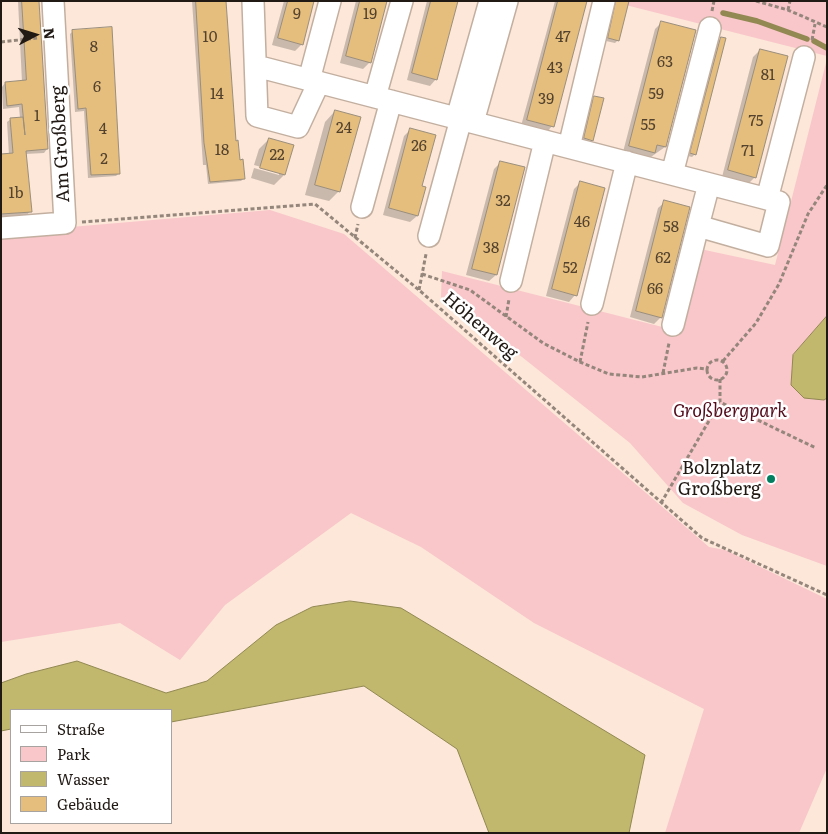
<!DOCTYPE html>
<html>
<head>
<meta charset="utf-8">
<style>
	body { margin:0 }
	#map { position:relative; width:828px; height:834px; overflow:hidden; background:#fce7d8; font-family:Literata,serif }
	canvas { display:block }
	.frame { position:absolute; inset:0; border:2px solid #211914; pointer-events:none }
	.legend { position:absolute; left:10px; top:709px; width:162px; height:115px; box-sizing:border-box; background:#fff; border:1px solid #a6a3a1; margin:0; padding:6px 9px; list-style:none; font-size:15px; color:#211914 }
	.legend li { display:flex; align-items:center; gap:10px; height:25px }
	.legend b { width:25px; border:1px solid #a6a3a1 }
	.north { position:absolute; left:10px; top:10px; width:50px; height:50px; -webkit-text-stroke:4px #fff; paint-order:stroke; rotate:85deg; font-size:14px; font-weight:700; line-height:20px; text-align:center; color:#211914 }
	.north::after { content:''; display:block; margin:auto; width:18px; height:22px; background:#211914; clip-path:polygon(50% 0,100% 100%,50% 72%,0 100%) }
</style>
</head>
<body>
<div id="map">
<canvas width="828" height="834"></canvas>
<div class="frame"></div>
<ul class="legend">
<li><b style="height:6px;background:#fff"></b>Straße</li>
<li><b style="height:14px;background:#f9c6ca"></b>Park</li>
<li><b style="height:14px;background:#c1b76d"></b>Wasser</li>
<li><b style="height:14px;background:#e5bd7c"></b>Gebäude</li>
</ul>
<div class="north">N</div>
</div>
<script>
const context = document.querySelector('canvas').getContext('2d');
context.lineJoin = 'round';
function paint(path, color) {
  context.fillStyle = color;
  context.fill(path, 'evenodd');
}
function trace(path, color, width, dash) {
  context.strokeStyle = color;
  context.lineWidth = width;
  context.lineCap = dash ? 'butt' : 'round';
  context.setLineDash(dash || []);
  context.stroke(path);
}
function write(font, color, halo, rows, align = 'center') {
  context.font = font + ' Literata,serif';
  context.lineWidth = 5;
  context.setLineDash([]);
  context.textBaseline = 'middle';
  context.strokeStyle = halo;
  context.fillStyle = color;
  for (const [text, x, y, turn = 0] of rows) {
    context.save();
    context.translate(x, y);
    context.rotate((+turn || 0) * Math.PI / 180);
    context.textAlign = isNaN(turn) ? turn : align;
    if (halo) context.strokeText(text, 0, 0);
    context.fillText(text, 0, 0);
    context.restore();
  }
}
const green = new Path2D(`
	M610,1H827V56Z
	M827,59V566L742,535L683,503L630,443L522,357L441,297L442,271L678,331L700,249L775,265Z
	M270,210L344,234L709,547L725,550L827,599V768L799,833H665L704,709L534,623L421,547L351,513L225,605L180,660L120,623L1,642V233Z`);
const water = new Path2D(`
	M827,316V398L824,400L804,398L791,385L793,355Z
	M350,601L401,608L645,755L629,833H489L457,749L364,686L171,722V710H11V729L1,731V683L26,674L77,661L166,693L207,681L276,625L312,607Z`);
const shadow = new Path2D(`
	M18,1H38L47,149L44,153L25,154L30,211L27,215L1,217V155H9L7,122L11,119L20,118L19,107L3,109L2,87L5,83L22,82Z
	M192,1H225L235,142L244,178L241,181L208,184L206,165H203Z
	M284,1H313L302,44L295,51L272,45Z
	M356,1H386L370,62L363,69L340,63Z
	M427,1H456L436,79L430,86L407,80Z
	M555,1H579L552,126L546,133L521,126Z
	M614,1H628L618,40L615,43L606,41Z
	M662,22L665,147L648,159L623,152L655,29Z
	M73,31L119,173L116,176L88,178L84,111L75,112L70,34Z
	M721,38L695,154L692,157L688,156L718,41Z
	M760,50L755,177L748,184L722,177L753,57Z
	M595,97L592,140L589,143L582,141L592,100Z
	M335,111L339,191L329,201L305,195L325,122Z
	M410,130L421,187L424,188L417,216L410,222L383,215L404,136Z
	M269,139L292,145L284,175L274,185L251,178L254,168L279,175V172L254,165L259,149Z
	M501,162L496,275L489,281L466,275L494,169Z
	M580,183L575,295L569,302L546,296L574,189Z
	M665,202L661,317L654,324L630,317L658,208Z`);
const stream = new Path2D(`
	M723,13L757,21L807,39
	M814,41L827,48`);
const building = new Path2D(`
	M22,1H39L48,149L26,151L32,212L1,214V154L13,153L10,118L23,117L25,135L22,104L7,106L5,82L26,80Z
	M196,1H226L236,141L238,140L240,160L243,159L245,179L210,182L204,143Z
	M288,1H314L303,45L278,38Z
	M360,1H387L371,63L346,56Z
	M431,1H458L437,80L412,73Z
	M558,1H587L554,127L527,120Z
	M616,1H629L619,41L608,38Z
	M661,21L696,30L666,147L657,145L655,153L629,146Z
	M112,27L120,174L91,175L86,108L78,109L72,30Z
	M721,37L726,38L696,155L690,153Z
	M760,49L788,56L756,178L728,170Z
	M594,96L604,98L593,141L584,138Z
	M335,110L361,117L340,192L315,185Z
	M410,128L436,135L422,186L426,187L418,216L389,208Z
	M269,138L294,145L285,175L260,168Z
	M500,161L525,167L497,275L472,269Z
	M580,181L605,188L577,296L552,289Z
	M664,200L690,207L662,318L636,311Z`);
const path = new Path2D(`
	M756,1L788,10L827,27
	M788,10L790,1
	M712,11L714,1
	M812,40L815,24
	M1,42L37,38
	M82,222L315,204L419,290L702,538L827,595
	M355,238L358,224
	M422,274L470,290L543,343L580,362L609,374L642,377L697,368L707,369
	M419,290L426,254
	M506,317L509,299
	M707 370a10 10 0 1 1 20 0a10 10 0 1 1-20 0Z
	M723,361L756,323L779,284L808,214L827,185
	M580,362L588,322
	M663,373L669,343
	M720,379V402L816,448
	M661,503L720,402`);
const minor = new Path2D(`
	M253,1L257,116L298,127L319,82
	M256,66C431,111 605,157 779,202L768,246L698,226L709,184
	M309,80L330,1
	M375,97L402,1
	M457,118L490,1
	M473,122L507,1
	M569,147L604,1
	M672,174L710,28
	M767,199L804,57
	M362,207L391,101
	M1,228L65,223L53,1
	M429,236L461,119
	M511,281L545,141
	M592,304L627,162
	M673,325L698,226`);
const markers = [
	[771,479,5,"#017f5f"]
];
const numberNames = [
	["9",297,15],
	["19",370,15],
	["10",210,38],
	["47",563,38],
	["8",94,48],
	["63",665,63],
	["43",555,69],
	["81",768,76],
	["6",97,88],
	["14",217,95],
	["59",656,95],
	["39",546,100],
	["1",37,117],
	["75",756,122],
	["55",648,126],
	["24",344,129],
	["4",103,130],
	["26",419,147],
	["18",222,151],
	["71",748,152],
	["22",277,156],
	["2",104,160],
	["1b",16,194],
	["32",503,202],
	["46",582,223],
	["58",671,228],
	["38",491,249],
	["62",663,259],
	["52",570,269],
	["66",655,290]
];
const streetNames = [
	["Am Großberg",61,144,-93],
	["Höhenweg",480,326,41]
];
const parkNames = [
	["Großbergpark",730,412]
];
const poiNames = [
	["Bolzplatz",761,469],
	["Großberg",761,490]
];
paint(green, '#f9c6ca');
paint(water, '#c1b76d');
trace(water, '#918852', 1);
paint(shadow, '#0003');
trace(stream, '#918852', 5.5);
paint(building, '#e5bd7c');
trace(building, '#9a8e7c', 1);
trace(minor, '#c3afa0', 24);
trace(path, '#95867c', 3, [4, 2.5]);
trace(minor, '#fff', 21);
for (const [x, y, r, color] of markers) {
  const dot = new Path2D();
  dot.arc(x, y, r, 0, 2 * Math.PI);
  context.fillStyle = color;
  context.fill(dot);
  trace(dot, '#fff', 2);
}
write('15px', '#52422e', null, numberNames);
write('18px', '#211914', '#fff', streetNames);
write('italic 18px', '#510b1b', '#fff', parkNames);
write('18px', '#211914', '#fff', poiNames, 'right');
</script>
</body>
</html>
